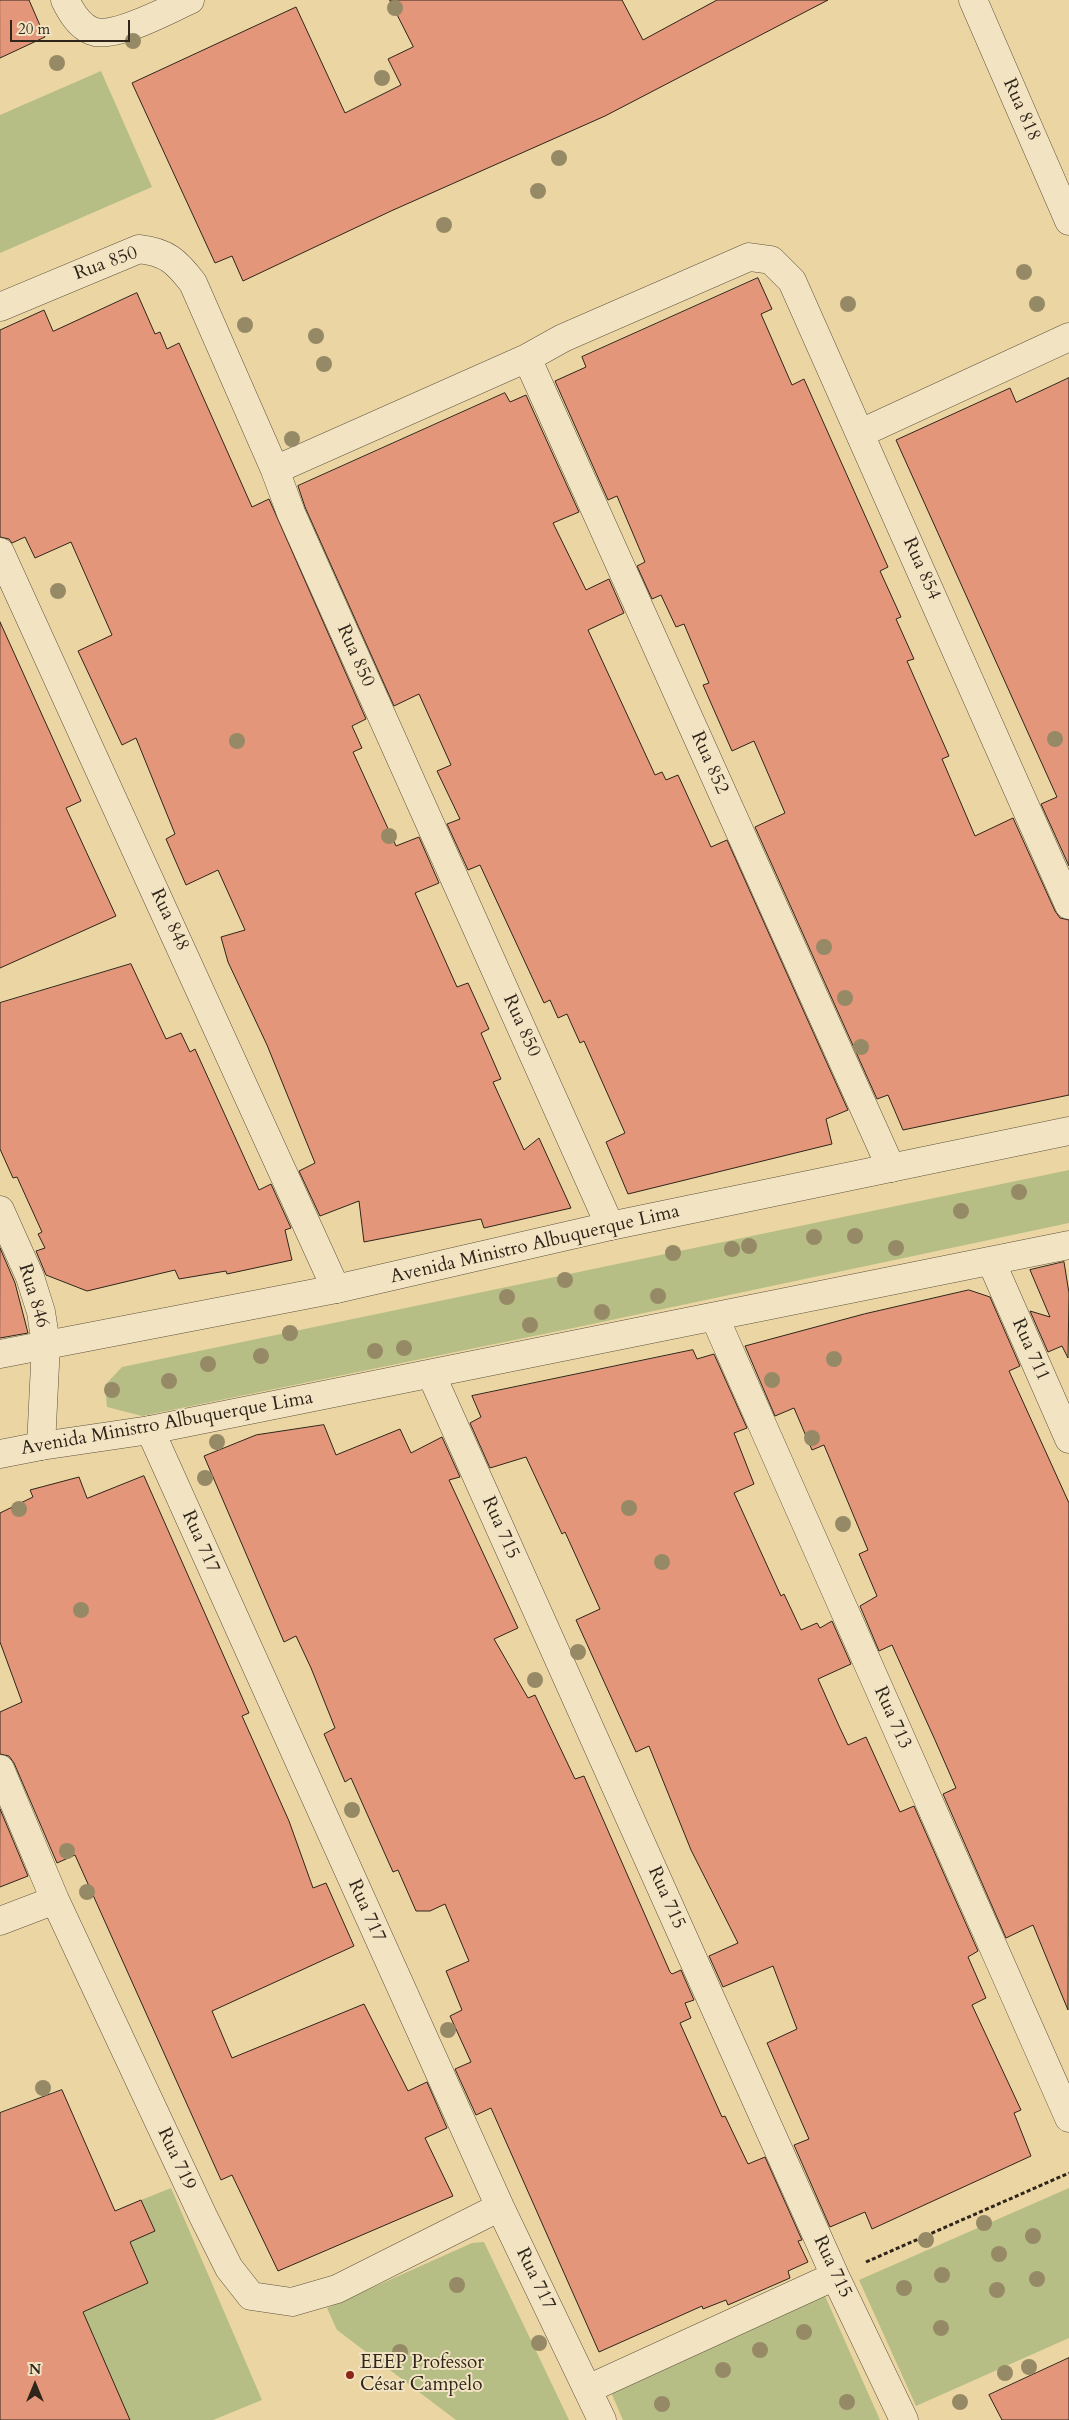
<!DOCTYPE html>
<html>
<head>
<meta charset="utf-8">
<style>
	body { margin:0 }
	#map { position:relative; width:1069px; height:2420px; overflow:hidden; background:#ebd6a3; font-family:Cardo,serif }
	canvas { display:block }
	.north { position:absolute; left:10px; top:2360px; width:50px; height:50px; -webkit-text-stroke:4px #f2e4c3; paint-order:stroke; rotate:0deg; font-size:14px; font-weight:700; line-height:20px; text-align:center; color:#2f251a }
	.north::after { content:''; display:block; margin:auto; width:18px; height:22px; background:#2f251a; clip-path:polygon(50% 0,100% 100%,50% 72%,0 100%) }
	.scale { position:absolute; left:10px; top:20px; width:120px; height:22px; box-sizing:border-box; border:2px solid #2f251a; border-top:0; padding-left:6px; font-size:15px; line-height:18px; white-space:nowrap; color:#2f251a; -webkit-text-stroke:4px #f2e4c3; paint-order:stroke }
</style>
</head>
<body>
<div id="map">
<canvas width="1069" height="2420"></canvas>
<div class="north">N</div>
<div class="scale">20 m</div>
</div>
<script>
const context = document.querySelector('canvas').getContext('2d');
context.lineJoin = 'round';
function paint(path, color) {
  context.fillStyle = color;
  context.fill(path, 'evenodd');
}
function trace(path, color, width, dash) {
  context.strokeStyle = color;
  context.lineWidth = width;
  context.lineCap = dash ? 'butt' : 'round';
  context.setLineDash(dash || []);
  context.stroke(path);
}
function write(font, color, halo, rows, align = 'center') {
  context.font = font + ' Cardo,serif';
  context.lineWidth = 4;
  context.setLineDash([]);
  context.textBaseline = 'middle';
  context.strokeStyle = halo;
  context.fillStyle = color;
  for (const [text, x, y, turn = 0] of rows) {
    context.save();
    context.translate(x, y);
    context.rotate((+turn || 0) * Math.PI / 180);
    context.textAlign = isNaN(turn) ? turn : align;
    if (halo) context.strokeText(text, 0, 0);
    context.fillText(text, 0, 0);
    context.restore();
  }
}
const green = new Path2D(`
	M101,71L152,187L0,253V115Z
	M1069,1170V1223L583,1326L142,1416L107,1407L105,1385L122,1367Z
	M171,2188L262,2400L213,2420H0V2348L148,2283L130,2242L155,2231L141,2200Z
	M1069,2188V2338L916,2406L859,2280Z
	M484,2242L569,2420H456L337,2330L327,2308L472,2243Z
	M825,2296L880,2420H623L610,2390Z`);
const building = new Path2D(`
	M0,0H29L45,37L0,58Z
	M390,0H622L643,40L717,0H828L605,116L391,211L243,281L232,256L215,263L132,83L296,7L345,113L401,85L388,59L413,47Z
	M758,278L772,309L761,314L792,385L804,379L888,567L880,571L901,617L896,619L914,659L907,661L949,756L942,759L975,836L1013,818L1055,911L1060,918L1069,920V1095L903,1130L888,1095L877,1099L755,827L785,813L754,741L732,751L703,685L709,683L684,624L676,627L661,595L652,599L637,566L645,562L617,496L608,500L555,381L586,367L582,357Z
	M137,293L155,334L160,332L167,349L179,343L252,507L269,499L366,719L352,726L362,748L353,752L396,846L419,837L439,883L415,893L457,987L468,983L489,1029L481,1033L501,1079L493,1082L524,1150L539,1138L571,1208L484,1228L481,1219L364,1242L359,1201L320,1216L299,1171L315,1163L267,1045L228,962L221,937L245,930L218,870L186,885L166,839L175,834L136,738L122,745L78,651L112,635L71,542L35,558L25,537L12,543L9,539L0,537V330L44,310L53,331Z
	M1069,378V866L1041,804L1057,797L896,440L1010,388L1016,402Z
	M505,393L510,402L526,395L579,512L553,523L586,590L609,579L624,613L588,630L655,775L662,772L666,780L678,775L711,847L727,840L848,1110L826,1119L832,1144L628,1194L606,1142L625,1133L584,1041L580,1043L567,1014L558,1018L550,1000L544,1003L480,865L468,870L447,824L460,819L437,771L451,765L419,694L394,706L305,507L298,486Z
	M0,622L81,801L66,808L116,916L0,968Z
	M131,964L166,1039L181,1033L190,1052L195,1049L259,1190L271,1184L291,1228L285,1230L292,1260L227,1274L226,1271L179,1279L175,1270L87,1291L46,1275L36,1251L45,1248L38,1234L42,1232L17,1177L13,1178L0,1149V1003Z
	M0,1248L15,1283L28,1333L0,1338Z
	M1064,1262L1069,1293L1068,1358L1062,1346L1048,1352L1030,1311L1050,1317L1030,1270Z
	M969,1290L990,1297L1020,1366L1009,1371L1069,1503L1068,2010L1033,1925L1006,1938L943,1794L956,1788L935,1740L892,1645L879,1651L860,1606L877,1596L859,1554L868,1550L824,1445L812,1450L794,1408L775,1416L745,1346L864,1314Z
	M693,1350L697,1359L714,1354L747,1428L734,1433L754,1484L734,1493L781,1596L784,1594L801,1630L817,1623L820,1628L832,1621L851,1664L818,1679L839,1726L848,1745L866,1737L900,1812L914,1806L978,1951L968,1957L986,1998L972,2005L1021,2110L1014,2113L1031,2156L872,2229L865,2212L830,2227L794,2145L809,2139L767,2043L797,2029L773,1966L723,1987L709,1956L738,1943L691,1850L649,1746L636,1752L576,1620L600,1609L565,1532L562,1534L526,1457L490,1468L470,1423L481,1417L472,1396Z
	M324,1425L336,1455L400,1429L411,1453L442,1437L460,1477L449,1480L518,1628L494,1639L528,1698L535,1695L575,1779L584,1776L670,1972L672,1974L681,1970L694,2000L685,2003L691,2018L680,2023L722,2117L725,2116L748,2164L765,2157L802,2240L798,2241L808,2262L788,2271L790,2278L728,2305L726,2300L703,2309L702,2306L599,2352L491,2108L476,2115L455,2069L471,2062L450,2016L462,2010L446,1971L469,1961L445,1904L430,1911H416L398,1870L393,1872L351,1778L345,1782L324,1734L335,1728L311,1668L296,1636L284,1642L204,1456L256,1435Z
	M144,1476L249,1713L242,1716L289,1821L313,1888L326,1883L354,1946L212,2011L232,2058L364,2004L408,2091L427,2082L447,2128L425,2138L453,2196L278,2271L232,2175L221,2180L75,1855L57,1863L14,1763L9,1756L0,1754V1712L22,1702L0,1642V1513L33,1497L30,1490L79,1477L87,1498Z
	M0,1809L28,1876L0,1887Z
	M62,2090L115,2211L141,2200L155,2231L130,2242L148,2283L83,2312L130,2420H0V2113Z
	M1069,2358V2420H1002L989,2395Z`);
const path = new Path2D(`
	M866,2262L1069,2173`);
const minor = new Path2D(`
	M65,0C71,12 79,26 92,31C114,40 169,9 190,0
	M973,0L1069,221
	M0,307L139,249C167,252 177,262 193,283L275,470L291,513L610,1226
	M527,358L891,1168
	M861,433L1069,337
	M275,470L527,358L563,338L749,257L771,260L792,281L1069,905
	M0,552L336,1289
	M0,1210L30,1277L41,1312L46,1344L41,1446
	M991,1261L1069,1439
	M715,1318L1069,2118
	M431,1374L835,2276L904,2420
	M150,1430L500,2207L602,2420
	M0,1769L55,1900L203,2216L229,2268L251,2296L292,2302L337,2289L500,2207
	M0,1921L55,1900
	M588,2389L835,2276`);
const tertiary = new Path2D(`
	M0,1354L336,1289L610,1226L1069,1131
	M0,1454L41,1446L150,1430L1069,1245`);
const trees = [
	[395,8],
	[133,41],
	[57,63],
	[382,78],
	[559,158],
	[538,191],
	[444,225],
	[1024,272],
	[848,304],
	[1037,304],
	[245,325],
	[316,336],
	[324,364],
	[292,439],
	[58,591],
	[1055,739],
	[237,741],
	[389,836],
	[824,947],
	[845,998],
	[861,1047],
	[1019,1192],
	[961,1211],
	[855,1236],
	[814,1237],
	[749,1246],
	[896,1248],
	[732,1249],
	[673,1253],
	[565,1280],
	[658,1296],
	[507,1297],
	[602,1312],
	[530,1325],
	[290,1333],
	[404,1348],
	[375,1351],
	[261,1356],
	[834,1359],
	[208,1364],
	[772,1380],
	[169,1381],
	[112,1390],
	[812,1438],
	[217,1442],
	[205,1478],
	[629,1508],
	[19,1509],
	[843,1524],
	[662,1562],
	[81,1610],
	[578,1652],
	[535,1680],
	[352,1810],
	[67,1851],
	[87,1892],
	[448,2030],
	[43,2088],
	[984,2223],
	[1033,2236],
	[926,2240],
	[999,2254],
	[942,2275],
	[1037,2279],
	[457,2285],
	[904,2288],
	[997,2290],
	[941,2328],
	[804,2332],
	[539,2343],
	[760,2350],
	[400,2352],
	[1029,2367],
	[723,2370],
	[1005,2373],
	[847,2402],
	[960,2402],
	[662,2404]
];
const markers = [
	[350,2375,5,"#8f2418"]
];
const streetNames = [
	["Rua 818",1021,110,66],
	["Rua 850",106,264,-20],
	["Rua 854",921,569,66],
	["Rua 850",355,656,66],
	["Rua 852",709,763,66],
	["Rua 848",169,920,65],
	["Rua 850",521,1026,66],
	["Avenida Ministro Albuquerque Lima",535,1245,-13],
	["Rua 846",33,1296,73],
	["Rua 711",1030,1350,66],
	["Avenida Ministro Albuquerque Lima",167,1424,-10],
	["Rua 715",500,1528,66],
	["Rua 717",200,1542,66],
	["Rua 713",892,1718,66],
	["Rua 715",666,1898,66],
	["Rua 717",366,1911,66],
	["Rua 719",176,2159,65],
	["Rua 715",832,2267,65],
	["Rua 717",535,2279,64]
];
const poiNames = [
	["EEEP Professor",360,2364],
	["César Campelo",360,2386]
];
paint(green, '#b6be86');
paint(building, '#e39679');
trace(building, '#2f251a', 1);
trace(minor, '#5e513c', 29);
trace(tertiary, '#5e513c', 29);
trace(path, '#2f251a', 3, [4, 2.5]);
trace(minor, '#f2e4c3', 28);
trace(tertiary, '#f2e4c3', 28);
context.fillStyle = '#968a66';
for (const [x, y] of trees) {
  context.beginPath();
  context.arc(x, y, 8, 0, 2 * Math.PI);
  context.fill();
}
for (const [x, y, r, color] of markers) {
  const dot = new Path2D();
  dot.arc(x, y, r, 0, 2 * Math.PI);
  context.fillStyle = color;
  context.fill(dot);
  trace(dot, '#f2e4c3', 2);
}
write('19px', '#2f251a', '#f2e4c3', streetNames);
write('19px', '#2f251a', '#f2e4c3', poiNames, 'left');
</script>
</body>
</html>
